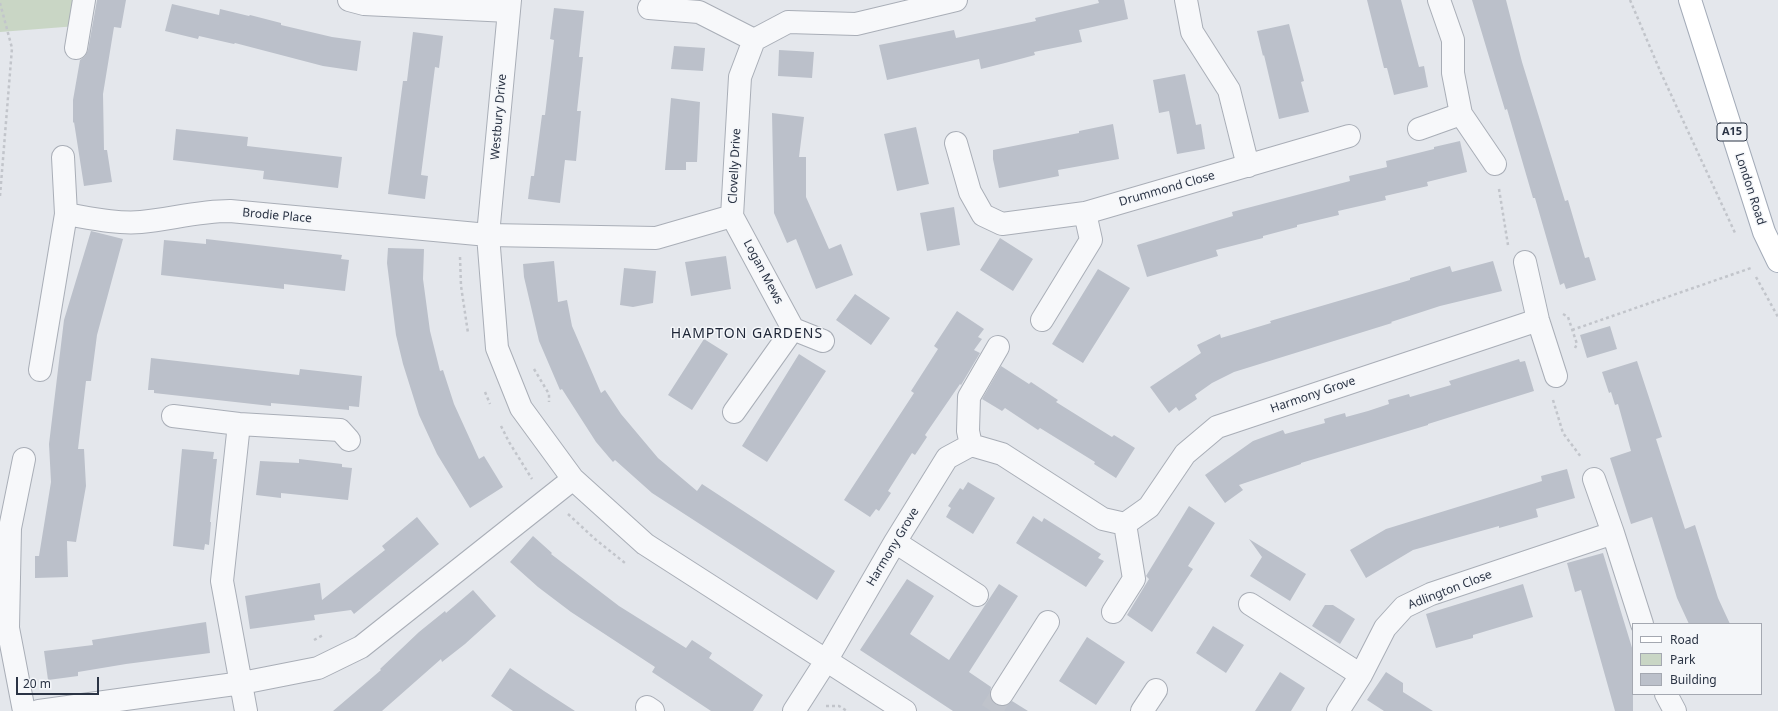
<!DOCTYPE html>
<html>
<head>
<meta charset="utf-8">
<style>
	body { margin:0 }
	#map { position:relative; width:1778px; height:711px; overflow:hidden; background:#e4e7ec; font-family:"Noto Sans",sans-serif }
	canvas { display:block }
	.legend { position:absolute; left:1632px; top:623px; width:130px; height:72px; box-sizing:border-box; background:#f4f6f9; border:1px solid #a4a8b1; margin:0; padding:5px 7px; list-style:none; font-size:12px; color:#2b3445 }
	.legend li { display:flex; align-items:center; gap:8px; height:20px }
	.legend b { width:20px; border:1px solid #a4a8b1 }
	.scale { position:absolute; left:16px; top:677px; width:83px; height:18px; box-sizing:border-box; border:2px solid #2b3445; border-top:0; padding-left:5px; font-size:12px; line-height:14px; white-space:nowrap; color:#2b3445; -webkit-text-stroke:3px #f4f6f9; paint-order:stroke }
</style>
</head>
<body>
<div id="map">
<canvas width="1778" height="711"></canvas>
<ul class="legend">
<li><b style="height:5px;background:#fff"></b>Road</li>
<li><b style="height:11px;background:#c9d6c5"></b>Park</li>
<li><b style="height:11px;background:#bbc0ca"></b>Building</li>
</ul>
<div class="scale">20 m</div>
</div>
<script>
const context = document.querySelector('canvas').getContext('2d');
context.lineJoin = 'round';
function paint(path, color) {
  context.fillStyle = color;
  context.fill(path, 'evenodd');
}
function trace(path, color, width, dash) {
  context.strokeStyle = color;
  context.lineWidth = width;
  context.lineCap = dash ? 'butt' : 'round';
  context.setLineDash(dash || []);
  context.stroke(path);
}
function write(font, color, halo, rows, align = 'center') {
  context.font = font + ' "Noto Sans",sans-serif';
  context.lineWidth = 3;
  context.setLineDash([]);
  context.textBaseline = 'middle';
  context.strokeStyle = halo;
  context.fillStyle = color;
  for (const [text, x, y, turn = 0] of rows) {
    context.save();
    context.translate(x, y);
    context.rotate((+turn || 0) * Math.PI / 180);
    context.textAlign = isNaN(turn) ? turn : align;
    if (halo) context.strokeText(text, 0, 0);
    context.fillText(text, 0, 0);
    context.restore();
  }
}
const green = new Path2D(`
	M0,0H77V26L0,32Z`);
const building = new Path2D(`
	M97,0H126L121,28L114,27L103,94L104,150H107L112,182L84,186L74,122L73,123V100L80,60L85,56L88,50Z
	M1098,0H1124L1128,19L1079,30L1082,42L1034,52L1035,55L1005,63L981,69L979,59L887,80L879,45L954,30L956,38L1036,21L1035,18L1099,3Z
	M1367,0H1401L1419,67L1424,66L1428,87L1394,95L1387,68H1384Z
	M1472,0H1506L1522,62L1565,201L1568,200L1585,258L1589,257L1596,280L1566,289L1564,283L1560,285L1535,198H1533L1507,109L1505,110Z
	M172,4L219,15L220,9L249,16L250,15L281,23V25L332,37L361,41L357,71L323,66L235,43L234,44L199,36L198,39L165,31Z
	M554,8L584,11L579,57H583L577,111H581L576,161L565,160L560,203L528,199L531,176H534L542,115H545L554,40L550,39Z
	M1289,24L1304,81L1301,82L1309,112L1279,119L1264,55L1263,56L1257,31Z
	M413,32L443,36L439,68L435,67L421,175L428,176L425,199L388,194L403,81H407Z
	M674,46L705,48L703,71L671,69Z
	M779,50L814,52L812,78L778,76Z
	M1185,74L1196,125L1201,124L1205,149L1177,154L1169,111L1159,113L1153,80Z
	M671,98L700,102L697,162H686V170H665Z
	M772,113L804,117L799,157H806V197L829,249L841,244L853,275L816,289L796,239L787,243L774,213Z
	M1113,124L1119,159L1058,170L1059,176L999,188L993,159V150L1079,133V131Z
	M916,127L929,184L897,191L884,134Z
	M176,129L248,137L247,146L342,157L338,188L263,179L264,171L173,160Z
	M1460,141L1467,172L1427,182L1428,186L1385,196L1386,200L1338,211L1339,215L1297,225V227L1263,236V238L1216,250L1218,256L1147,277L1137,245L1233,216L1232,212L1350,181L1349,176L1387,167L1386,161L1434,149V147Z
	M954,207L960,245L927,251L920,213Z
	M91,231L123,239L97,335L91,381H86L78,449H84L86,486L76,542L67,541L68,577L35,578V556H39L51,482L49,444L64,320Z
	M1000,238L1033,259L1013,291L980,270Z
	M206,239L342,255L341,259L349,260L345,291L284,284V289L161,275L164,240L206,244Z
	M388,248L424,249L423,279L430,331L440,371L443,370L454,404L479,459L484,456L503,487L470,508L437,454L419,415L403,364L396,335L387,263Z
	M726,256L731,289L691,296L685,262Z
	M554,261L558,302L567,300L572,326L601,393L605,390L621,414L658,458L697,491L702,484L835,571L817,600L652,493L615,460L613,462L596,442L562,389L560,390L539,341L524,277L523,264Z
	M1493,261L1502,291L1440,306L1391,322L1392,323L1234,372L1212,383L1195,395L1197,399L1179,411L1176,407L1169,413L1150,387L1201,353L1197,345L1220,334L1221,338L1271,323L1270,321L1410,280V278L1450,266L1452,272Z
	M624,268L656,271L653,303L633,307L620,305Z
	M1098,269L1130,288L1083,363L1052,344Z
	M855,294L890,318L871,345L836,320Z
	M957,311L984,329L978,337L982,339L974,350L980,353L961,385L960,384L925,435L927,437L915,455L912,453L888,491L891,493L879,511L876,509L870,517L844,500L914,393L911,391L938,349L934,346Z
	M1610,326L1617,349L1587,358L1580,335Z
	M704,339L728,354L692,410L668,395Z
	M799,354L826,371L767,462L742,446Z
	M151,358L299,375L300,369L362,376L359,407L349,406V410L271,403V406L154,393V390H148Z
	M1519,359L1520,362L1525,361L1534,391L1428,424V425L1301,463V464L1239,485L1243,490L1225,503L1205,475L1253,441L1283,430L1285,434L1325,423L1324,419L1334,416L1345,413L1346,417L1368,411L1389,404L1388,400L1409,394L1410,397L1451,385L1449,381Z
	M1637,361L1662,437L1656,439L1685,529L1695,525L1718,598L1730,624H1689L1677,598L1652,517L1631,524L1610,458L1631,451L1618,404L1615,405L1611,392L1609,393L1602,372Z
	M1001,366L1029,384L1031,382L1058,400L1056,402L1112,437L1114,435L1135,448L1116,478L1094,464L1095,462L1040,428L1038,430L1005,408L1002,411L982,399Z
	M182,449L214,452L213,459H217L210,522H211L210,534L209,545L205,544L204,550L173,546Z
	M299,459L342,464V467L352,468L348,500L281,493V498L256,495L260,461L299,463Z
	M1567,469L1575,498L1536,509L1538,517L1499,528V526L1413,550L1366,578L1350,550L1386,529L1542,481L1541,476Z
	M968,482L995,498L973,534L946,517L951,508L948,506L960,488L963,490Z
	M1189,506L1215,523L1188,566L1193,569L1152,632L1127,615L1149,579L1146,576Z
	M1033,516L1042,522L1044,518L1101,554L1098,558L1104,561L1086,587L1016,543Z
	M417,517L439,544L354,614L351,610L314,615L315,620L250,629L245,596L320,583L322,600L385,550L382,546Z
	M533,536L552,553L551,554L619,606L686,648L692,640L712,653L709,658L763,695L753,711H711L652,672L655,667L571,612L538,587L510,562Z
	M1249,539L1306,574L1290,601L1250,576L1262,557Z
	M1603,553L1633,651V711H1615L1581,590L1575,592L1567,563Z
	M907,579L934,596L910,634L949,660L999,584L1018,596L969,672L991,687L990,694L991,699L995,704L1002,706L1007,705L1012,701L1028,711H953L860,650Z
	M1523,584L1533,617L1473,635V638L1436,648L1426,614Z
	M473,590L496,616L465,644L442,662L441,659L382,711H333L381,670L380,669L419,632L445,611L446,613Z
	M1325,605H1333L1355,619L1340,644L1312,626Z
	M206,622L210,653L126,664L78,672V676L48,680L44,651L93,645L92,640Z
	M1213,626L1244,645L1226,673L1196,653Z
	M1087,637L1125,662L1096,705L1059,681Z
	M510,668L544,691L575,711H513L491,696Z
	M1280,672L1305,688L1291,711H1255Z
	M1386,672L1403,683V692L1433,711H1384L1367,700Z`);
const minorTunnel = new Path2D(`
	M991,711L1002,694`);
const path = new Path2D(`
	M1630,0L1661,73L1736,235
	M0,3L12,48L0,196
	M1499,189L1508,245
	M460,257L461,286L468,333
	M1756,277L1778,317
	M1563,314L1568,317L1577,344L1575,348
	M1572,330L1751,268
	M534,369L549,394V402
	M485,392L490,404
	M1553,400L1563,433L1581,457
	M501,426L509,442L532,479
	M568,514L595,539L625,563
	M314,640L323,635
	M826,706H839L847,711`);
const minor = new Path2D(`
	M349,0L364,4L509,11
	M510,0L488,235L497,348L521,408L573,479L645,544L905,711
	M1186,0L1192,32L1229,90L1248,166
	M1439,0L1453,40V73L1461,114L1495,164
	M649,8L699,12L754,40
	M76,48L84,0
	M1419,129L1461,114
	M956,143L970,192L983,215L1002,224L1085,213L1349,136
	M66,214C90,218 116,224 141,222C171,219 199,211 230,211L488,235L656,238L732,216L740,77L754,40L788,22L856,24L956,0
	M732,216L793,329
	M1525,262L1538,320L1556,376
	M1042,320L1091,240L1085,213
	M40,370L66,214L63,157
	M734,412L793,329L823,341
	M173,416L239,424L340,430L349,440
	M239,424L222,581L246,711
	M971,445L968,431L969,397L998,347
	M1594,479L1613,533L1642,624
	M895,542L977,595
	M1250,604L1361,675
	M1113,612L1134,579L1125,524
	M1002,694L1048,622
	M1666,694L1675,711
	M647,707L653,711
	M24,711L8,628L10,528L24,459
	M39,711L242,683L318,668L361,647L573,479
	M794,711L826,661L895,542L947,458L971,445L1002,454L1103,519L1125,524L1149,507L1185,454L1217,427L1538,320
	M1142,711L1156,690
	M1338,711L1361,675L1385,628L1404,607L1431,594L1613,533`);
const major = new Path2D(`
	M1690,0L1764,232L1778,261`);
const shields = [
	[1732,132,30]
];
const shieldNames = [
	["A15",1732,132]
];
const streetNames = [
	["Westbury Drive",499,117,-85],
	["Clovelly Drive",735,166,-87],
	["Drummond Close",1167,189,-16],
	["London Road",1750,189,72],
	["Brodie Place",277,216,5],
	["Logan Mews",763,272,62],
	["Harmony Grove",1313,395,-19],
	["Harmony Grove",893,547,-59],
	["Adlington Close",1450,590,-21]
];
const quarterNames = [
	["HAMPTON GARDENS",747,334]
];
paint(green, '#c9d6c5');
paint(building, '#bbc0ca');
trace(minorTunnel, '#bfc3cb', 22, [22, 11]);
trace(minor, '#a9aeb7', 24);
trace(major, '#a3abb8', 24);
trace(path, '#c2c5cb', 2.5, [3, 3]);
trace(minor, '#f7f8fa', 22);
trace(major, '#fff', 22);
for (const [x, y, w] of shields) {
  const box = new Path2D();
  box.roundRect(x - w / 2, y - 9, w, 18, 3);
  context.fillStyle = '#f4f6f9';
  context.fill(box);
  trace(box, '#2b3445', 1);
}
write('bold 11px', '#2b3445', null, shieldNames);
write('12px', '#2b3445', '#f4f6f9', streetNames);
context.letterSpacing = '1px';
write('14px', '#1d2536', '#f4f6f9', quarterNames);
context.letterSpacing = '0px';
</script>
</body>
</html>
